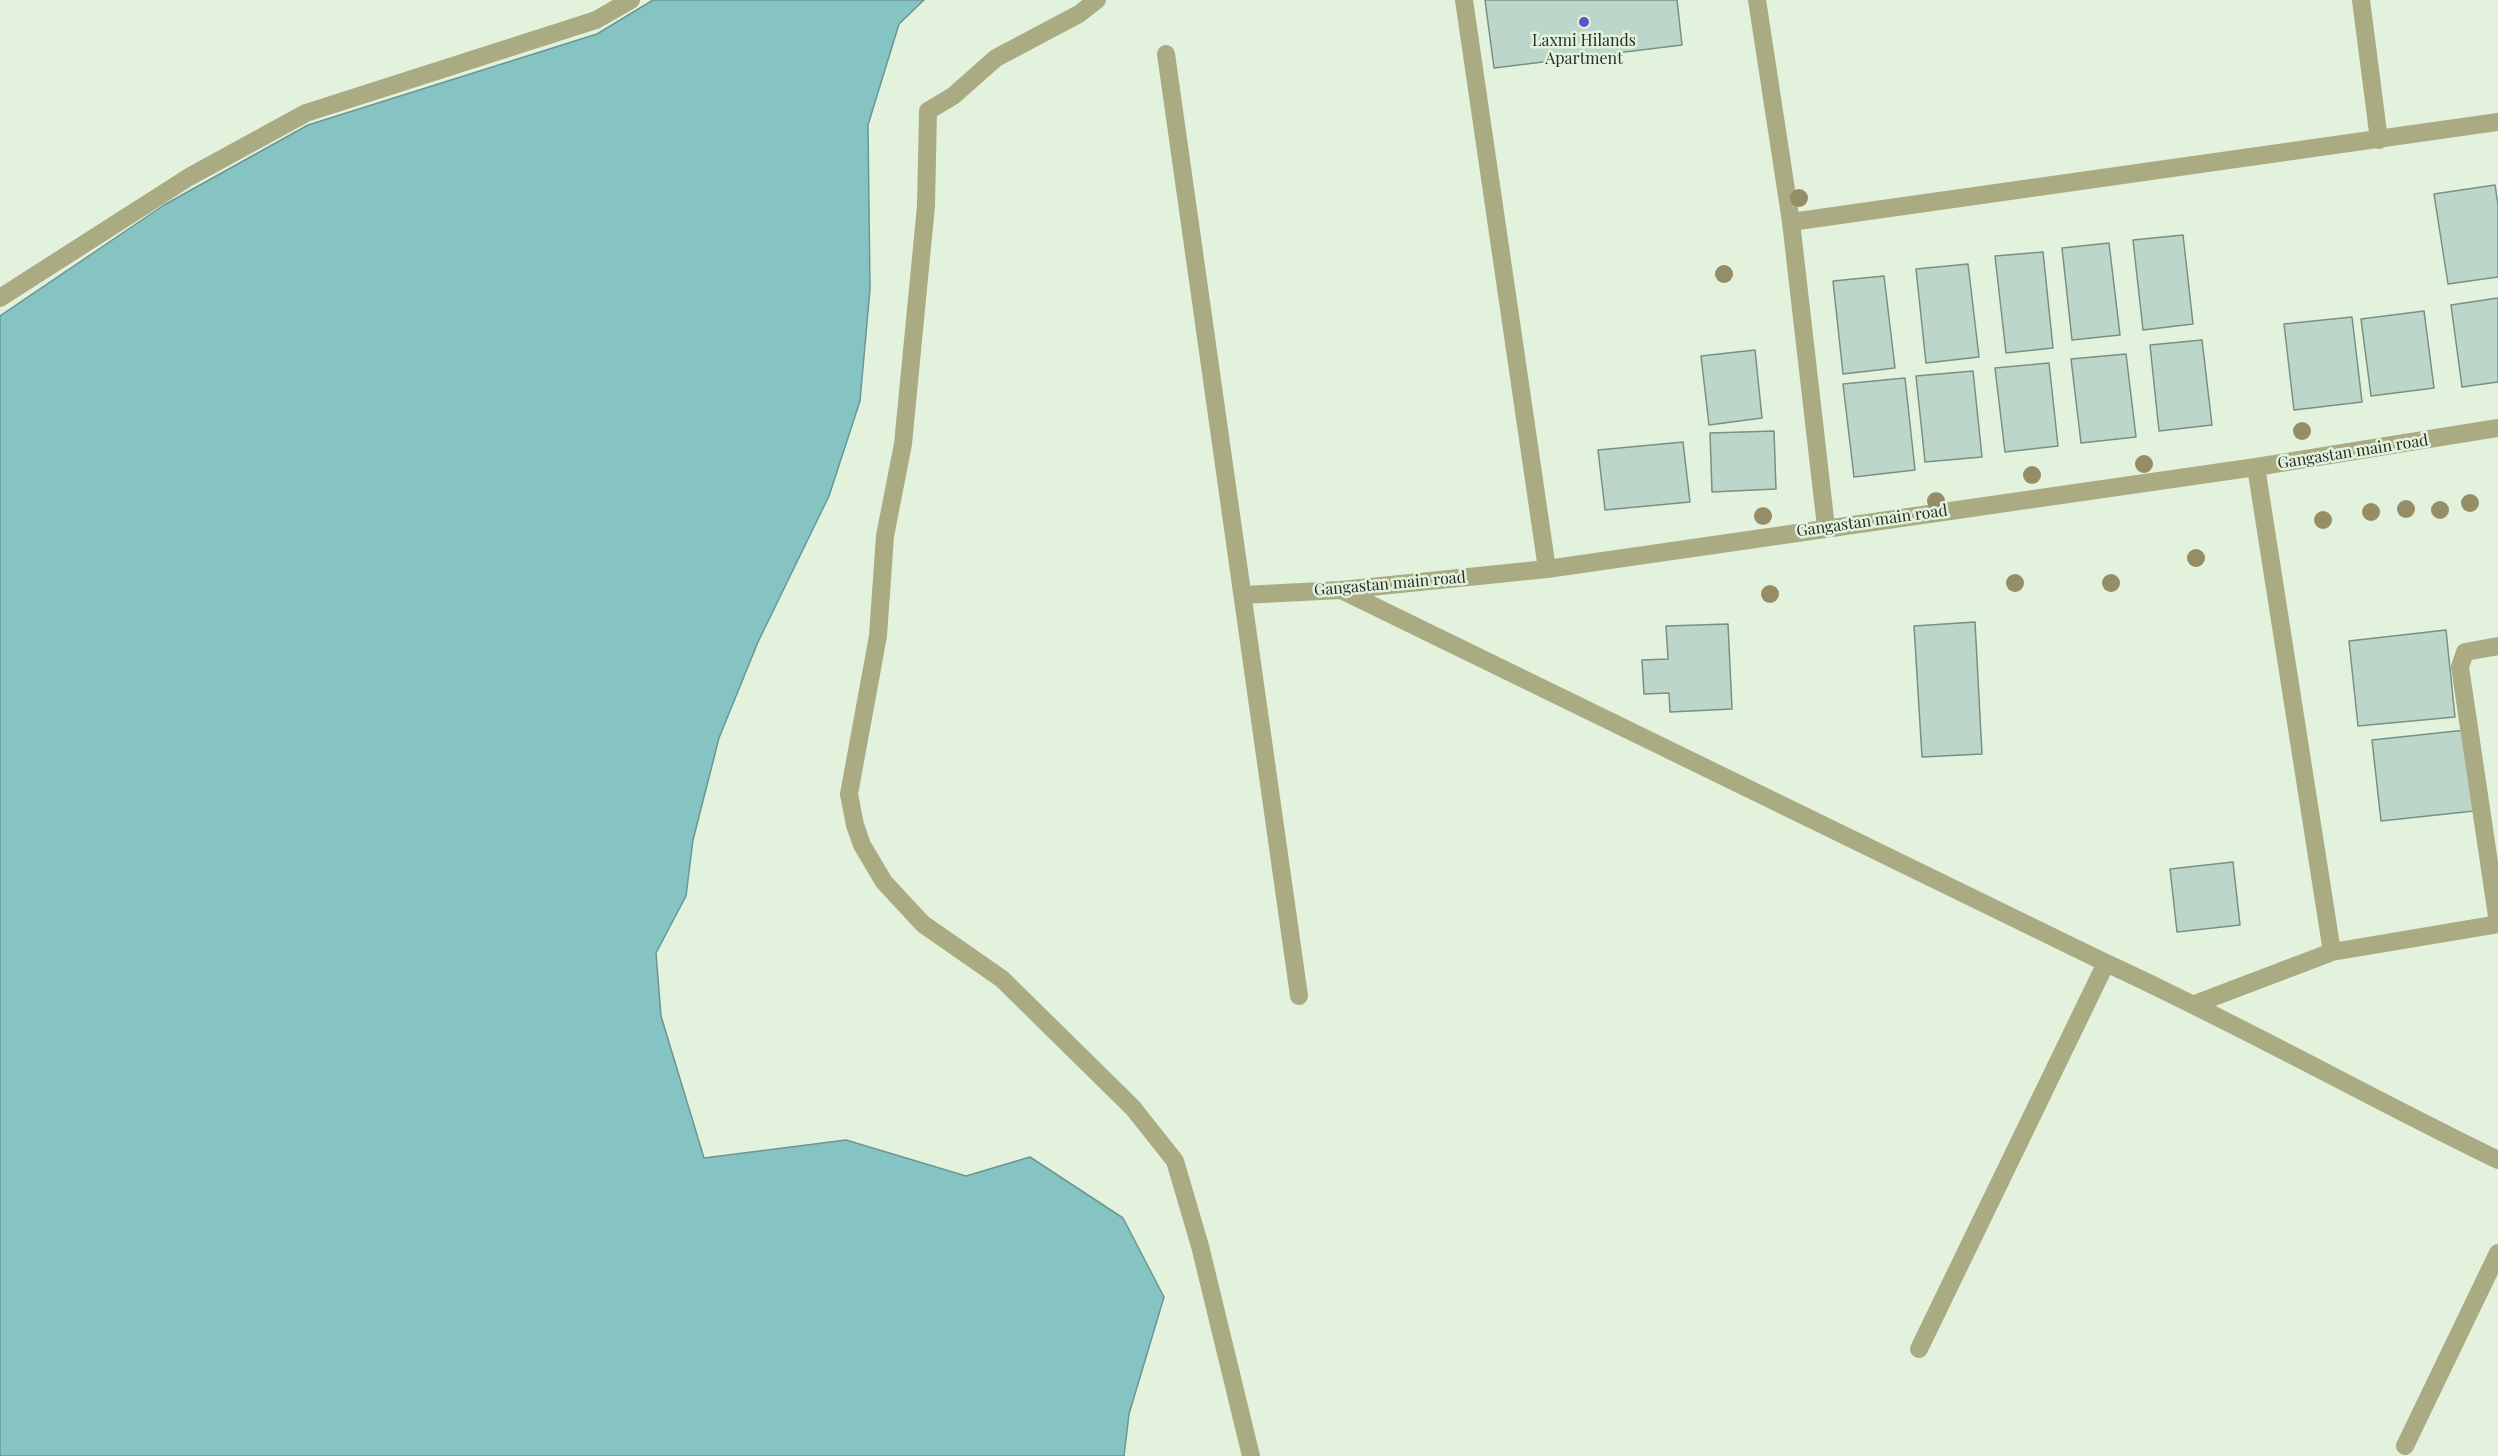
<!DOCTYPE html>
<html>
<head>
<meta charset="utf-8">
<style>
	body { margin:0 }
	canvas { display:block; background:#e3f2dd }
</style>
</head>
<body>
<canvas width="2498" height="1456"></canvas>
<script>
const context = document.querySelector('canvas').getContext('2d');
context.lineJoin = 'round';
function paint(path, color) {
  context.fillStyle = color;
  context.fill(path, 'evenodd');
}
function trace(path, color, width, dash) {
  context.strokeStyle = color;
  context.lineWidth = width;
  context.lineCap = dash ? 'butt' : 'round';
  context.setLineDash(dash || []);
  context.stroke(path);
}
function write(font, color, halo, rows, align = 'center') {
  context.font = font + ' "Playfair Display",serif';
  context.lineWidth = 5;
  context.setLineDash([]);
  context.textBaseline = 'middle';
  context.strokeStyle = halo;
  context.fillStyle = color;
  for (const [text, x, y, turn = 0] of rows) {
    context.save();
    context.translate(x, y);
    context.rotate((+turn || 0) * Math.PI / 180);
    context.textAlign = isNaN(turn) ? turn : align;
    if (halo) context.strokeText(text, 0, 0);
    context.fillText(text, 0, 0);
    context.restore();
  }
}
const water = new Path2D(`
	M653,0H924L899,24L868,125L870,289L860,401L829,496L758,642L719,738L693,840L686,896L656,953L661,1016L704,1158L846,1140L966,1176L1030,1157L1123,1218L1164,1297L1129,1414L1124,1456H0V316L164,205L308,125L597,34Z`);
const building = new Path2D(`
	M1485,0H1677L1682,45L1494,68Z
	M2495,185L2498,205V277L2448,284L2434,194Z
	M2183,235L2193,324L2143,330L2133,240Z
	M2109,243L2120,335L2072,340L2062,248Z
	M2043,252L2053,348L2006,353L1995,256Z
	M1968,264L1979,357L1926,363L1916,269Z
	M1884,276L1895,368L1843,374L1833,281Z
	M2498,298V382L2462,387L2451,305Z
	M2424,311L2434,388L2371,396L2361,319Z
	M2352,317L2362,402L2294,410L2284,324Z
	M2202,340L2212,425L2159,431L2150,345Z
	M1755,350L1762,418L1709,425L1701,356Z
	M2126,354L2136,437L2081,443L2071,359Z
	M2049,363L2058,446L2005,452L1995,368Z
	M1973,371L1982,457L1925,462L1916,376Z
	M1905,378L1915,470L1854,477L1843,384Z
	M1774,431L1776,489L1712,492L1710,433Z
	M1683,442L1690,502L1605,510L1598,450Z
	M1975,622L1982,754L1922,757L1914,626Z
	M1728,624L1732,709L1670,712L1669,693L1644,694L1642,660L1668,659L1666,626Z
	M2446,630L2455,717L2358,726L2349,641Z
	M2466,730L2474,811L2381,821L2372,740Z
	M2233,862L2240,925L2177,932L2170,869Z`);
const street = new Path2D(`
	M1097,0L1079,14L996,58L953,96L928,111L926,206L903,444L885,536L878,636L849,794L855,825L862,845L884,882L923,924L1002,979L1133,1108L1175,1161L1200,1246L1251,1456
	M1464,0L1547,569
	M1757,0L1791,222L1826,527
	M2361,0L2379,140
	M1166,54L1299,996
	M1791,222L2498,122
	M0,298L189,177L306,113L596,20L631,0
	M2256,467L2332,952
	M1341,590L2106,963C2239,1024 2366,1096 2498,1160
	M1243,595L1341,590L1547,569L2256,467L2498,428
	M2498,646L2465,652L2460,667L2498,923
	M2195,1004L2332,952L2498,924
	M1919,1349L2106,963
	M2405,1446L2498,1253`);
const trees = [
	[1799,198],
	[1724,274],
	[2302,431],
	[2144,464],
	[2032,475],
	[1936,501],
	[2470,503],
	[2406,509],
	[2440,510],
	[2371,512],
	[1763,516],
	[2323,520],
	[2196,558],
	[2015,583],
	[2111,583],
	[1770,594]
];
const markers = [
	[1584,22,6,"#5c52ca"]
];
const poiNames = [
	["Laxmi Hilands",1584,41],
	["Apartment",1584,59]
];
const streetNames = [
	["Gangastan main road",2353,452,-9],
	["Gangastan main road",1872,521,-8],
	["Gangastan main road",1390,584,-5]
];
paint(water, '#86c3c3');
trace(water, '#6a9694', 1.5);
paint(building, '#bcd6ca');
trace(building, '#789085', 1.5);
trace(street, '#aaab83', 18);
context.fillStyle = '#948d65';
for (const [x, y] of trees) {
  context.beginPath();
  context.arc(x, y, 9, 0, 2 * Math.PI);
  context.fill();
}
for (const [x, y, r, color] of markers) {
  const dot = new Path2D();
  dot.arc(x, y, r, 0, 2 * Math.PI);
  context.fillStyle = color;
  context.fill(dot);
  trace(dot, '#e3f2dd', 2);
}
write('16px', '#282e26', '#e3f2dd', poiNames);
write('16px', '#282e26', '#e3f2dd', streetNames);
</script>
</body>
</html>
